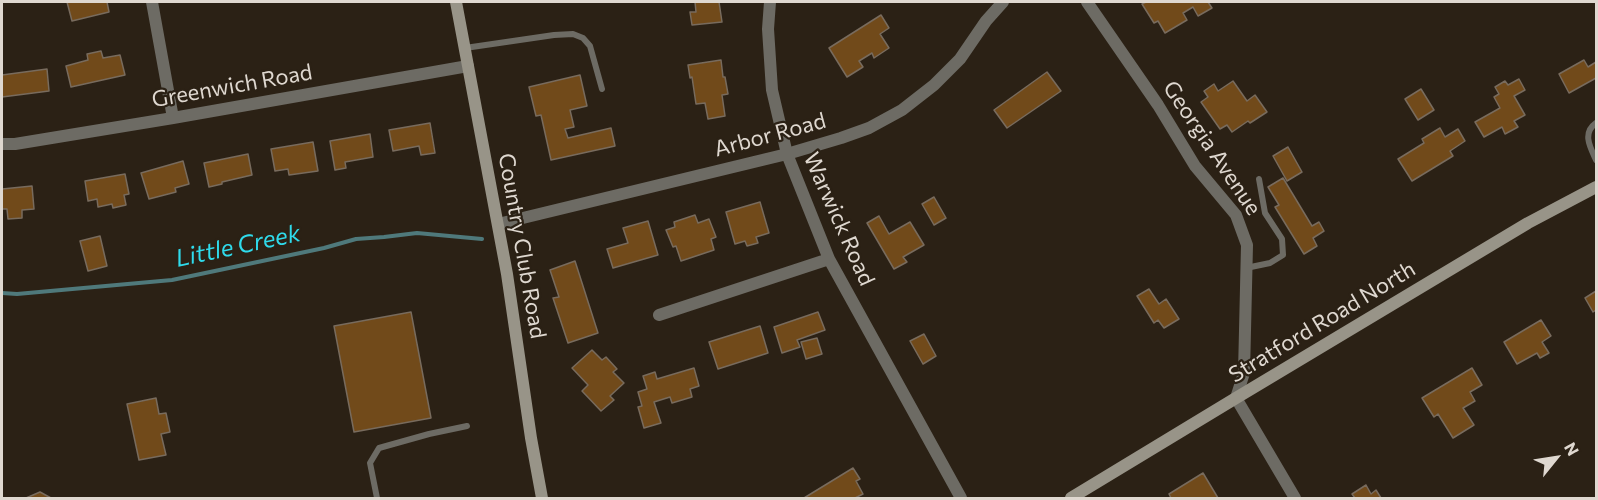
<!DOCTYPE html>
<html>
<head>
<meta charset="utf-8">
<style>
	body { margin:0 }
	#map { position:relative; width:1598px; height:500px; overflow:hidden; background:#2b2115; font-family:Commissioner,sans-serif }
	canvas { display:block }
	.frame { position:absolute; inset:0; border:3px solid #dfd8d0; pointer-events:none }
	.north { position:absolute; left:1526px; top:428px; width:60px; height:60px; -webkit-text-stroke:4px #2b2115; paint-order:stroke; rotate:60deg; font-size:16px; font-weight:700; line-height:24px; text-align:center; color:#dfd8d0 }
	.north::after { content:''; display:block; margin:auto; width:21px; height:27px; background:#dfd8d0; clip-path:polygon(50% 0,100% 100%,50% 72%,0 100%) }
</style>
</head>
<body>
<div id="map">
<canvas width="1598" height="500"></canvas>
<div class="frame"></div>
<div class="north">N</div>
</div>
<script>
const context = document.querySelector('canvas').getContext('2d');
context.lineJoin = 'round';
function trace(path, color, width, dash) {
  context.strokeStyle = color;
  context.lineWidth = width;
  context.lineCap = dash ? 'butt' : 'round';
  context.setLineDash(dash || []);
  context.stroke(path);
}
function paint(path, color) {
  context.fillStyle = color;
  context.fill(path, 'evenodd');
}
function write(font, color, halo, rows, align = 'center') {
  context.font = font + ' Commissioner,sans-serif';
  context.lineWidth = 4.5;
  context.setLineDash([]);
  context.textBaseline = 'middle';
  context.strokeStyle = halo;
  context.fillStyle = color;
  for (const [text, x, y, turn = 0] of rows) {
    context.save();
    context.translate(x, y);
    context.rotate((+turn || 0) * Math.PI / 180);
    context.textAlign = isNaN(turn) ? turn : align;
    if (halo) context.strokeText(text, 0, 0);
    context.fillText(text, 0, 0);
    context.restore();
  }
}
const stream = new Path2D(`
	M2,293L17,294L172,280L324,248L356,239L384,237L417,233L482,239`);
const building = new Path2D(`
	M67,2H107L109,12L72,21Z
	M695,2H719L722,22L692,25L690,12H696Z
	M1146,2H1208L1212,8L1198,16L1193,7L1183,13L1187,20L1165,33L1158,21L1154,23L1142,4Z
	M881,15L889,28L880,34L889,48L874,58L872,53L859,61L863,67L847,77L829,48Z
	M101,51L103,58L120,55L125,75L71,87L66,66L88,60L87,54Z
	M721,60L723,77H725L728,94L722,95L725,116L708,119L705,103L696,104L692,77L690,78L688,65Z
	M1584,60L1588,67L1596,62V78L1569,93L1559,74Z
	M47,69L49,91L2,97V75Z
	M1047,72L1061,91L1007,128L994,110Z
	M580,75L587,106L570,110L574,127L565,129L568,138L611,128L615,146L551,160L541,115L536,116L529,87Z
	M1519,79L1525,90L1514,96L1525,115L1514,121L1518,127L1505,134L1502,127L1484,137L1475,122L1500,108L1494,97L1499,94L1495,87L1505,81L1508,85Z
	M1233,81L1247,101L1255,95L1267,112L1250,123L1248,121L1232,132L1227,125L1220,129L1201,102L1208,97L1204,91L1214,84L1218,91Z
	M1421,89L1434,110L1418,120L1405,99Z
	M430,123L435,153L421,155L419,146L393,151L389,130Z
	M1440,128L1445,137L1458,129L1465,141L1450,151L1453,156L1412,181L1398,159L1424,143L1422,139Z
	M370,134L373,157L345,162L346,168L335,170L330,141Z
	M313,142L318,171L289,175L288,169L275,171L271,149Z
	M1288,147L1302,172L1287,181L1273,156Z
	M248,154L252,175L222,182V184L209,187L204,163Z
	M183,161L189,184L175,188L176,192L149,199L141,173Z
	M125,174L129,194L124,195L126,205L113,208L112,204L98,207L97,199L88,201L85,181Z
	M1283,178L1312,226L1319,222L1324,231L1313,238L1317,246L1304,254L1275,207L1279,205L1268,187Z
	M32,186L34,209L22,210V218L8,219L7,209H2V189Z
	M934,197L946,218L934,225L922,204Z
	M760,202L769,233L756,237L758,243L747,246L745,241L735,244L726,212Z
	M695,215L698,223L709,219L716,237L711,239L714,250L681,261L676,246L673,247L666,230L675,227L674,222Z
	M879,216L889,234L910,222L924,245L903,257L907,262L894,269L867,223Z
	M648,221L658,255L613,268L607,249L628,243L623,228Z
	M100,236L107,266L88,271L80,241Z
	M575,261L598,333L568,343L553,298L559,297L550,270Z
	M1149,289L1159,304L1166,299L1179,319L1164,328L1158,320L1154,323L1137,296Z
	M1596,291V310L1593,312L1585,298Z
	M411,312L431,418L354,432L334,326Z
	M818,312L825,330L797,340L800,347L782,353L774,327Z
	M1541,320L1551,336L1542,342L1549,353L1540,358L1537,353L1517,364L1504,342Z
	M760,326L768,353L718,369L709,342Z
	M924,334L936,356L923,364L910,341Z
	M817,338L822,354L806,359L801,342Z
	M592,350L602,360L606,357L617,369L613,372L624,383L610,396L614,400L601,411L582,391L588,385L572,368Z
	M694,368L699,386L690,389L692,397L672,403L670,397L654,402L661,423L644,428L638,407L642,406L638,392L647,389L643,376L655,372L657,379Z
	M1472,368L1482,385L1470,392L1475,401L1463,408L1474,425L1453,438L1438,414L1434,417L1422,398Z
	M156,398L159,414L166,413L170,432L161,434L166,455L139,460L127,404Z
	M853,468L860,479L856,481L863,494L855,498H804Z
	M1203,473L1218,498H1171L1169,494Z
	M1366,485L1371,494L1376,490L1381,498H1355L1352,494Z
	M40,492L51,498H26Z`);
const lane = new Path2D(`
	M465,48L554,35L573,34L583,38L590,46L602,89
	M1596,123C1582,133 1590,147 1596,160
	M1246,268L1270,263L1283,255L1282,239L1265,213L1259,179
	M377,498L370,463L379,448L429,434L467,426`);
const street = new Path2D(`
	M152,2L173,118
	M770,2L768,29L772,90L787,154L829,259L961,498
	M1087,2L1158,105L1195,166L1236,215L1247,245L1244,373L1236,398L1295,498
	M2,144H15L173,118L468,66
	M498,224L787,154L841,138L869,128L902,110L934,85L960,59L986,21L1003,2
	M659,315L829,259`);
const secondary = new Path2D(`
	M456,2L507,274L531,438L542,498
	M1071,498L1236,398L1528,223L1596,187`);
const streetNames = [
	["Greenwich Road",232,86,-10],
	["Arbor Road",770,135,-15],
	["Georgia Avenue",1212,148,56],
	["Warwick Road",839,219,66],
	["Country Club Road",522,246,80],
	["Stratford Road North",1322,322,-31]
];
const waterNames = [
	["Little Creek",238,246,-12]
];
trace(stream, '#4f797b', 4);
paint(building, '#714a1a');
trace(building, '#786b5d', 1.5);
trace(lane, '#6d6b64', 6);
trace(street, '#6d6b64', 12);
trace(secondary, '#989488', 12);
write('22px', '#dfd8d0', '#2b2115', streetNames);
write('italic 24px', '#2fdbec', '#2b2115', waterNames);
</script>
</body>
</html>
